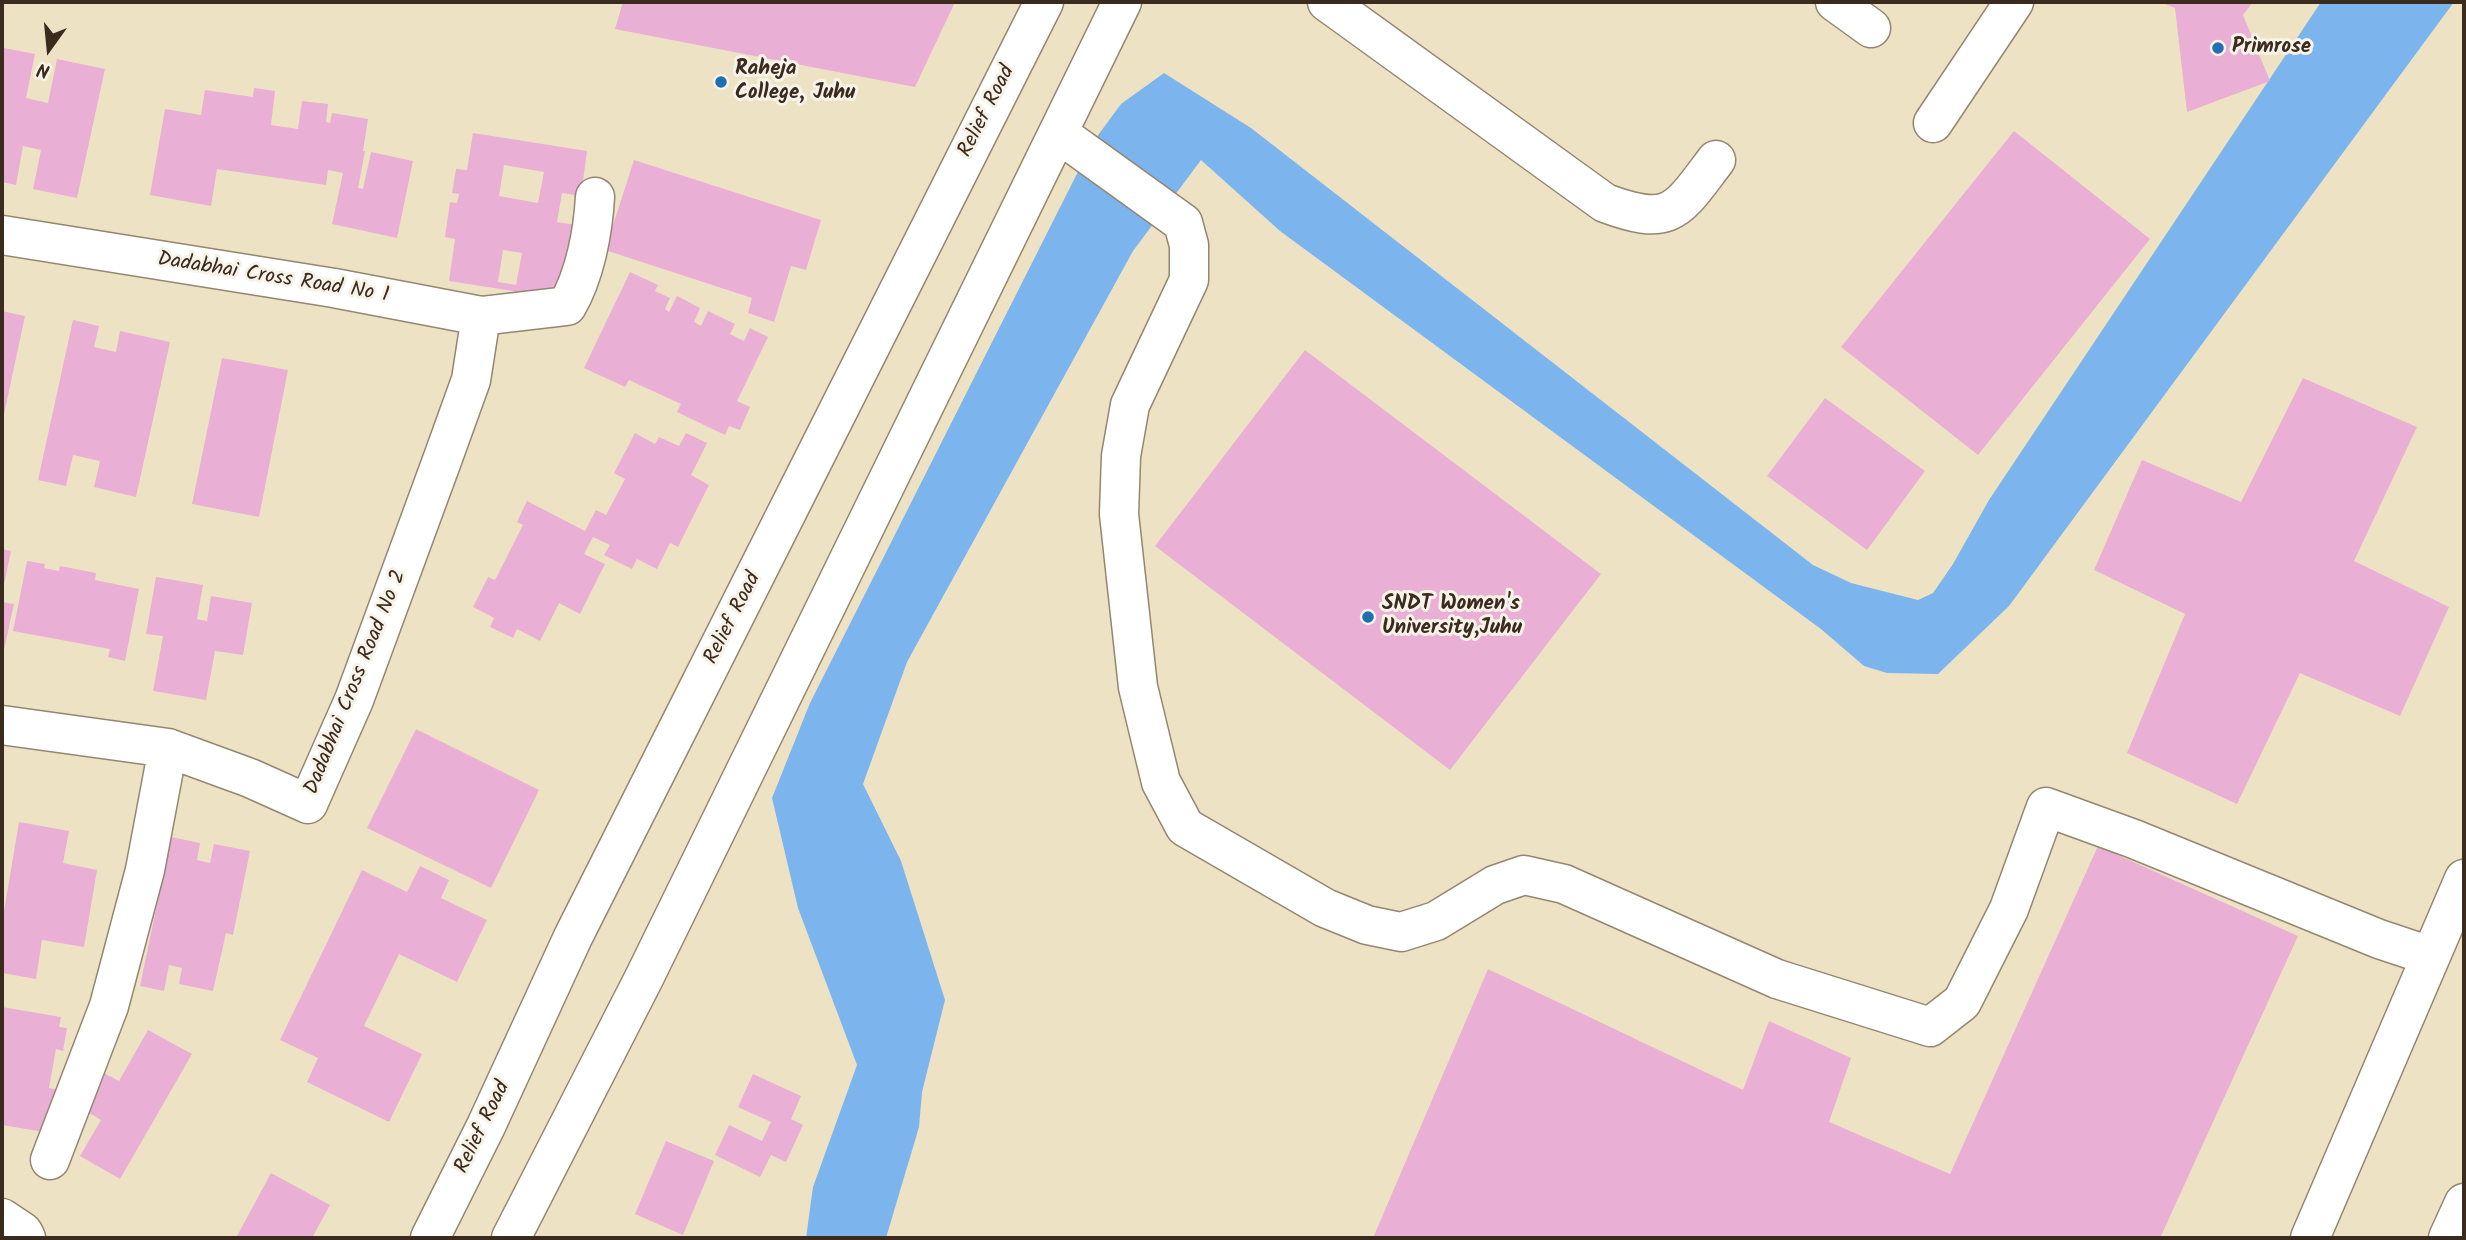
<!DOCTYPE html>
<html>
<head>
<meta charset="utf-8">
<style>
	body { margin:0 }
	#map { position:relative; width:2466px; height:1240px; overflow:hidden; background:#ede3c4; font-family:Kalam,sans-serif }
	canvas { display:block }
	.frame { position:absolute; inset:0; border:4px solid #3b2a1e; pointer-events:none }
	.north { position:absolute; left:14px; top:14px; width:70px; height:70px; -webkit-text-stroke:5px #f7f3e8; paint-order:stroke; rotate:195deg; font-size:19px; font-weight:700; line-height:28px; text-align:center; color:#3b2a1e }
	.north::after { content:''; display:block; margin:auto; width:24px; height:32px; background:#3b2a1e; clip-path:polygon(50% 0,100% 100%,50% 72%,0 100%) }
</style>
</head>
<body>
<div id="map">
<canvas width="2466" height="1240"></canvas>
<div class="frame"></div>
<div class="north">N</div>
</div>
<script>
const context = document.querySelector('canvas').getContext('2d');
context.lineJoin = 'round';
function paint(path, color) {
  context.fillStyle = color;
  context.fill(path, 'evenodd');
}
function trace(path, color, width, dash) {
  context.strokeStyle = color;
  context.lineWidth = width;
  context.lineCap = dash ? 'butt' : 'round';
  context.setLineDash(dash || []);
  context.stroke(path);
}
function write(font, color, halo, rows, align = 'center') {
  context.font = font + ' Kalam,sans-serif';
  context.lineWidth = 6;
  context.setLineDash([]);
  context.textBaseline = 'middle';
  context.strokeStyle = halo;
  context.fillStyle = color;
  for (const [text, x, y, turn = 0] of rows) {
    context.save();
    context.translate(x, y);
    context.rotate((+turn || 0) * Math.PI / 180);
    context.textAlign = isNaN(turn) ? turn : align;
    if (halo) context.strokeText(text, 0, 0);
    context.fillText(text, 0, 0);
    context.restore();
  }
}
const water = new Path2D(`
	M2321,2H2454L2009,606L1938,674L1887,673L1864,666L1821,629L1280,231L1201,160L1133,251L907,662L863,784L901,861L945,1000L922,1092L919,1127L886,1238H806L813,1187L857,1065L798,908L772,798L810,703L1093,142L1121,104L1164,73L1251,128L1813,565L1851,583L1918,600L1933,593L1953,564L1989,500Z`);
const building = new Path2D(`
	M623,2H955L915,87L615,29Z
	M2160,2H2253L2243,15L2270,81L2187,112L2175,8Z
	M4,48L35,54L26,98L48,103L57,59L105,69L77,198L33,189L41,150L23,146L16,185L2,182V58Z
	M254,88L275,91L271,125L298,129L302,101L328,104L326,122L330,123L332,113L368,119L363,151H365L358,188L363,189L371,152L413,161L397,238L332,224L343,173L328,170L326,185L217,169L211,206L150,195L165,109L201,115L205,90L253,97Z
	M2014,131L2150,239L1978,455L1841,347Z
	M473,133L587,151L581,196L562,193L557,222L582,226L564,299L449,281L455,239L445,237L450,202L457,203L459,194L452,193L456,169L467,170ZM504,165L544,172L538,203L499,196ZM503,250L522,253L516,285L498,282Z
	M634,160L821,220L806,270L791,266L774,322L748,313L752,298L605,250Z
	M630,272L658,285L655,291L670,298L665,309L669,312L677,296L700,308L694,322L701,326L708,311L735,324L730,334L744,341L750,328L768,337L737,401L750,407L740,430L729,426L725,435L677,412L681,404L629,380L625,387L584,368Z
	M2,311L25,316L3,419H2Z
	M73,320L99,326L94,347L116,352L120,331L170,342L136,497L94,487L100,461L73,455L66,486L38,480Z
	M1305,350L1601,574L1450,770L1155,546Z
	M222,358L288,370L259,517L192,504Z
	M2303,378L2417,427L2354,561L2449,607L2400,716L2300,673L2237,804L2127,753L2185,614L2094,570L2142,460L2241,502Z
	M1825,398L1925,471L1867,550L1767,476Z
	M635,433L655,444L659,437L679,446L686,433L707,443L691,475L709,485L678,547L670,543L657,569L637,559L632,569L604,555L610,545L593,537L584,554L605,564L580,614L559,603L540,641L517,629L513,638L490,627L494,618L473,607L488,577L495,580L523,525L517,522L527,501L585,531L596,510L606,515L625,479L614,473Z
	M2,549L11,551L3,589H2Z
	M27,561L45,564L44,568L59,571L60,566L96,573L95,580L139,589L125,661L108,657L110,649L13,631Z
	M156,577L203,585L197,619L207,621L211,596L252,603L243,655L215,651L206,700L153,691L163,636L146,634Z
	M2,602L14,604L3,654H2Z
	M416,729L539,790L491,888L367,828Z
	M19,822L69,831L63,863L97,870L84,947L42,940L36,979L2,973V923Z
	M171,837L200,843L197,860L210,863L214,844L250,851L233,935L226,933L213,991L179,984L182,968L169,965L164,991L140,986Z
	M2098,846L2298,936L2160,1238H1373L1488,969L1743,1090L1769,1021L1851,1058L1829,1122L1950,1174Z
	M420,866L449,880L441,898L487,920L457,982L399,954L364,1026L422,1054L389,1122L307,1082L318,1058L280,1040L362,870L407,892Z
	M2,1007L61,1017L59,1027L67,1028L63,1051L56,1049L49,1088L67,1092L44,1132L2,1125Z
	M148,1030L192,1054L120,1179L80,1156L101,1120L81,1108L102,1072L119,1081Z
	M753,1074L801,1096L791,1119L803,1125L786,1162L771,1155L760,1177L715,1155L729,1125L762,1141L771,1122L738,1107Z
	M666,1141L714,1161L683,1235L635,1214Z
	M271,1173L330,1205L312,1238H236Z`);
const minor = new Path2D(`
	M1327,2L1605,203C1672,228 1677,211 1716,160
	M1835,2L1871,28
	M1933,123L2014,2
	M1058,133L1183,223L1189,245V280L1130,405L1121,456L1119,514L1138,687L1161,782L1185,827L1325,908L1367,925L1401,932L1436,921L1495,885L1524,875L1564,884L1777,979L1930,1027L1962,1002L2009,909L2046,807L2134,839L2379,939L2430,956
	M2,235L334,288L481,316L471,380L444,455L354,700L308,804L250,778L168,748L2,725
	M481,316L567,306C585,275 593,232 595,197
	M50,1160L109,1006L145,870L168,748
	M2,1218L23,1232L26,1238
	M430,1238L486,1126L573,937L1044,2
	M511,1238L644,978L1122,2
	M2310,1238L2464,879
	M2448,1238L2464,1203`);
const markers = [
	[2218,48,7,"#1f6fb2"],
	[721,82,7,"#1f6fb2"],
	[1368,617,7,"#1f6fb2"]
];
const poiNames = [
	["Primrose",2232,48],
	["Raheja",735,70],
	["College, Juhu",735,94],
	["SNDT Women's",1382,605],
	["University,Juhu",1382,629]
];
const streetNames = [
	["Relief Road",988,112,-63],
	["Dadabhai Cross Road No 1",273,279,9],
	["Relief Road",734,619,-63],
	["Dadabhai Cross Road No 2",357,683,-68],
	["Relief Road",484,1128,-64]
];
paint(water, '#7cb5ed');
paint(building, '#eaafd4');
trace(minor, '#948671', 41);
trace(minor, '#fff', 38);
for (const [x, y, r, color] of markers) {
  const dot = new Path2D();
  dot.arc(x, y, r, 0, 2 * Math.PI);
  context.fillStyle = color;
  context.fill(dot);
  trace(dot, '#f7f3e8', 2.5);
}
write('bold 21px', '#3b2a1e', '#f7f3e8', poiNames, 'left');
write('21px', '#3b2a1e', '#f7f3e8', streetNames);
</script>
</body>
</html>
